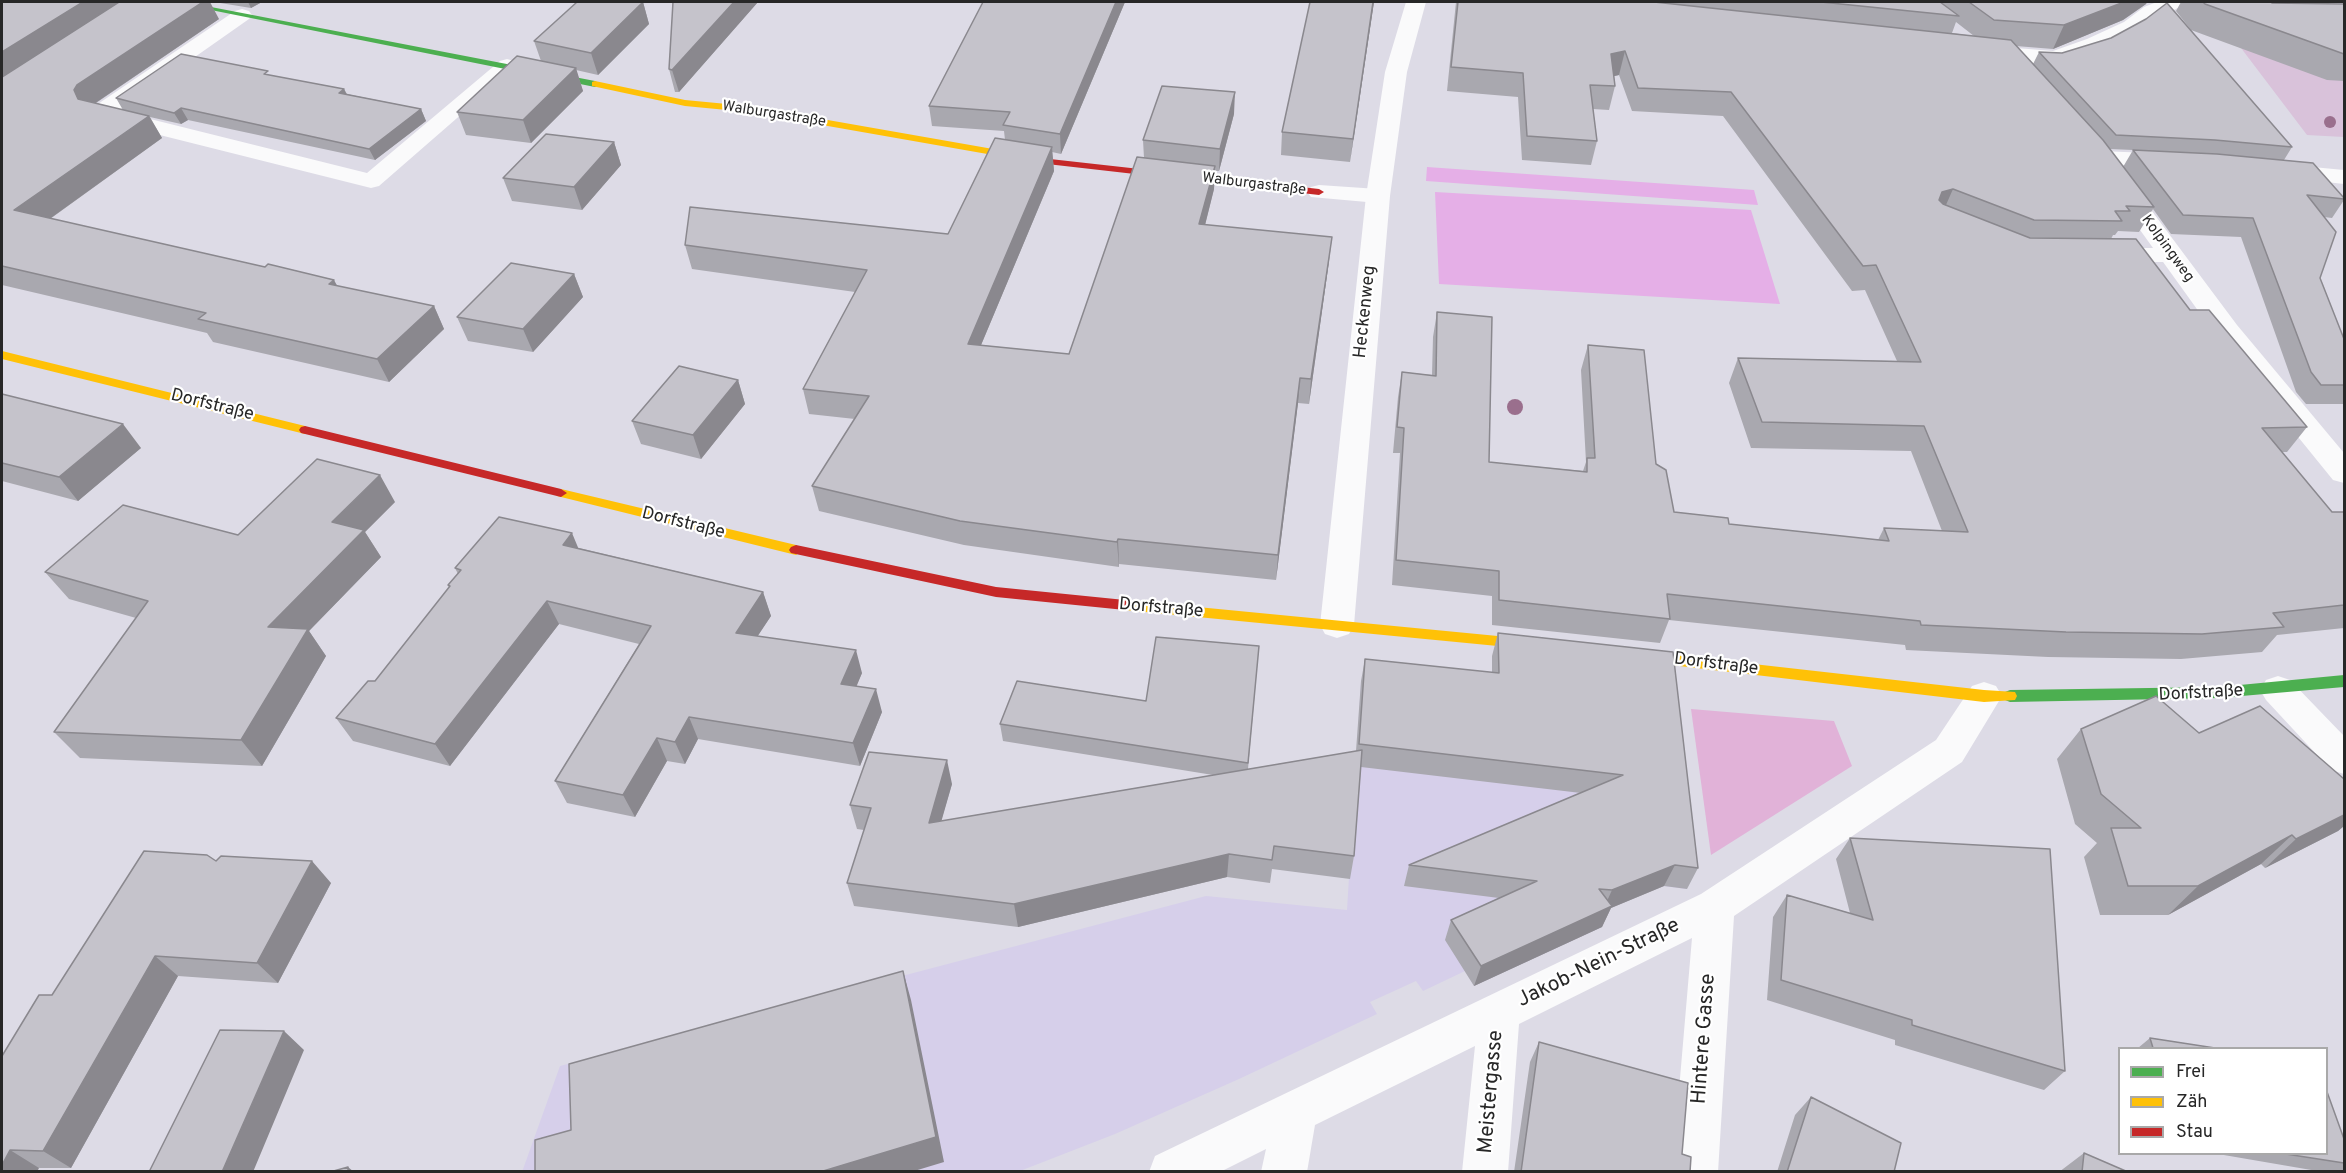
<!DOCTYPE html>
<html>
<head>
<meta charset="utf-8">
<style>
	body { margin:0 }
	#map { position:relative; width:2346px; height:1173px; overflow:hidden; background:#dddbe6; font-family:Overpass,sans-serif }
	canvas { display:block }
	.frame { position:absolute; inset:0; border:3px solid #272727; pointer-events:none }
	.legend { position:absolute; left:2118px; top:1047px; width:210px; height:108px; box-sizing:border-box; background:#fff; border:2px solid #a9a9a9; margin:0; padding:8px 10px; list-style:none; font-size:18px; color:#272727 }
	.legend li { display:flex; align-items:center; gap:12px; height:30px }
	.legend b { width:30px; border:2px solid #a9a9a9 }
</style>
</head>
<body>
<div id="map">
<canvas width="2346" height="1173"></canvas>
<div class="frame"></div>
<ul class="legend">
<li><b style="height:8px;background:#4caf50"></b>Frei</li>
<li><b style="height:8px;background:#ffc107"></b>Zäh</li>
<li><b style="height:8px;background:#c62828"></b>Stau</li>
</ul>
</div>
<script>
const context = document.querySelector('canvas').getContext('2d');
context.lineJoin = 'round';
function paint(path, color) {
  context.fillStyle = color;
  context.fill(path, 'evenodd');
}
function trace(path, color, width, dash) {
  context.strokeStyle = color;
  context.lineWidth = width;
  context.lineCap = dash ? 'butt' : 'round';
  context.setLineDash(dash || []);
  context.stroke(path);
}
function write(font, color, halo, rows, align = 'center') {
  context.font = font + ' Overpass,sans-serif';
  context.lineWidth = 4.5;
  context.setLineDash([]);
  context.textBaseline = 'middle';
  context.strokeStyle = halo;
  context.fillStyle = color;
  for (const [text, x, y, turn = 0] of rows) {
    context.save();
    context.translate(x, y);
    context.rotate((+turn || 0) * Math.PI / 180);
    context.textAlign = isNaN(turn) ? turn : align;
    if (halo) context.strokeText(text, 0, 0);
    context.fillText(text, 0, 0);
    context.restore();
  }
}
const education = new Path2D(`
	M1361,681L1492,696L1687,889L1638,883L1639,896L1594,915L1602,927L1474,986L1465,971L1423,991L1416,981L1370,1002L1377,1014L1239,1079L1115,1134L1020,1171L522,1172L560,1066L1206,896L1347,910Z`);
const green = new Path2D(`
	M1691,709L1834,721L1852,766L1711,855Z`);
const cemetery = new Path2D(`
	M2344,28V137L2307,135L2241,48L2258,49Z`);
const pitch = new Path2D(`
	M1427,167L1754,190L1758,205L1426,181Z
	M1435,192L1751,210L1780,304L1439,284Z`);
const lane = new Path2D(`
	M242,9L249,11L252,15L249,19L118,111L367,173L500,61L507,59L514,61L518,65L379,186L371,188L92,118L89,113L92,108L235,11Z
	M1319,185L1378,189L1386,191L1390,196L1386,201L1378,203L1311,197L1307,192L1311,187Z
	M2106,248H2171L2180,250L2183,255L2180,260L2171,262H2106L2097,260L2094,255L2097,250Z`);
const street = new Path2D(`
	M1406,2H1426L1407,72L1390,196L1354,625L1349,634L1337,638L1325,634L1320,625L1366,196L1385,72Z
	M2157,2H2185C2179,11 2166,11 2157,17C2150,21 2145,27 2138,31C2113,46 2083,58 2055,65L1980,59L1972,57L1969,52L1972,47L1980,45L2053,51L2087,39L2124,22L2144,7Z
	M2100,151L2173,154L2182,156L2185,161L2182,166L2173,168L2092,163L2088,158L2092,153Z
	M2281,164L2344,170V184L2272,176L2269,171L2272,166Z
	M2119,177L2128,179L2237,325L2344,453V483L2333,480L2217,337L2107,184L2110,179Z
	M2278,676L2290,680L2344,736V774L2331,770L2266,700L2260,690L2266,680Z
	M1984,682L1996,686L2002,696L1962,762L1734,916L1718,1172H1672L1692,938L1519,1024L1508,1172H1462L1475,1046L1315,1125L1307,1172H1261L1266,1149L1220,1172H1149L1155,1156L1701,894L1936,740L1972,686Z`);
const fast = new Path2D(`
	M171,2H185L595,81L600,84L595,87Z
	M2344,675V687L2219,698L2010,702L2005,700L2003,696L2005,692L2010,690L2219,687Z`);
const slow = new Path2D(`
	M595,81L685,100L748,106L1050,159L1055,162L1050,165L748,112L685,106L592,86V82Z
	M2,351L305,426L311,430L305,434L2,359Z
	M561,489L796,545L803,550L796,555L557,496L555,493L557,490Z
	M1125,600L1539,640L1544,641L1546,645L1544,649L1539,650L1125,610L1120,609L1118,605L1120,601Z
	M1629,650L1984,690L2015,692L2017,696L2015,700L1984,702L1629,660L1624,659L1622,655L1624,651Z`);
const jam = new Path2D(`
	M1050,159L1319,189L1324,192L1319,195L1047,164L1045,162Z
	M305,426L561,489L567,493L561,497L301,433L299,430L301,427Z
	M796,545L996,587L1125,600L1130,601L1132,605L1130,609L1125,610L996,597L791,553L789,550L791,547Z`);
const trees = [
	[2330,122,6],
	[1515,407,8]
];
const wall = new Path2D(`
	M2,2L219,19L96,103L123,110L116,98L270,75L344,89L347,94L421,109L426,121L375,160L188,120L181,124L150,117L162,138L50,219L337,286L434,306L444,329L389,382L213,342L207,333L2,285Z
	M214,2H262L251,8Z
	M643,2L649,24L598,75L576,70L583,91L531,143L466,135L457,112L541,61L534,41Z
	M673,2H758L679,92H675L669,69Z
	M1125,2L1061,154L1052,152L1054,171L981,345L1069,354L1144,158L1143,140L1234,114L1219,171H1215L1214,189L1205,225L1329,261L1309,404L1298,403L1276,580L1119,564V567L964,545L819,511L812,486L855,419L809,414L803,389L855,292L692,269L685,245L948,234L1005,140L1004,131L932,126L929,106Z
	M1310,2H1374L1350,162L1281,155L1282,132Z
	M1456,2H2147L2146,4L2123,20L2053,49L2016,46L2033,64L2039,52L2292,147L2284,160L2344,198V200L2332,218L2324,217L2320,278L2344,339V404H2306L2296,392L2241,237L2171,234L2153,209L2139,232L2118,231L2115,235H2113L2111,239L2190,310L2307,427L2287,452H2282L2332,512H2344V628L2277,635L2262,652L2181,659L2048,657L1906,650L1905,645L1669,620L1660,643L1492,625V596L1392,585L1400,453H1393L1398,397L1402,372L1432,375L1433,337L1437,312L1489,462L1583,471L1586,462L1581,370L1588,345L1656,464L1674,512L1729,524L1878,540L1884,528L1942,531L1911,451L1751,448L1729,383L1738,358L1897,361L1865,290L1852,291L1723,116L1632,111L1619,75L1614,76L1615,86L1609,110L1593,109L1597,141L1591,165L1522,160L1518,97L1447,91ZM1956,22L1974,36L1952,33ZM2110,149L2133,150L2123,167Z
	M2181,2H2271L2272,3L2344,4V81L2327,80L2191,30L2176,11Z
	M614,142L621,165L582,210L512,201L503,178Z
	M574,274L583,297L533,352L468,341L457,317Z
	M738,380L745,404L701,459L641,444L632,421Z
	M2,394L141,448L78,501L2,481Z
	M395,502L365,532L381,557L309,631L326,656L262,766L80,758L54,732L136,618L69,599L45,572L238,535Z
	M579,548L763,592L771,616L757,636L862,673L856,686L882,712L860,766L698,739L685,764L667,761L635,817L567,803L555,781L639,644L559,624L450,766L353,741L336,718L375,681L449,588L448,585L458,574L455,568Z
	M1498,633L1673,652L1698,868L1687,889L1664,886L1611,908L1602,927L1474,986L1445,940L1451,920L1499,898L1404,886L1409,865L1581,793L1361,767L1354,856L1350,879L1272,869L1270,883L1227,877L1018,927L854,906L847,883L864,830L857,829L850,805L952,784L941,821L1213,775L1003,741L1000,724L1146,701L1259,646L1248,769L1356,751L1361,681L1365,659L1492,673V656Z
	M2081,729L2199,733L2344,779V826L2338,831L2265,868L2261,864L2168,915H2100L2084,857L2097,843L2075,824L2057,759Z
	M1850,838L2065,1071L2044,1090L1895,1045V1040L1767,1000L1773,917L1787,895L1850,913L1836,859Z
	M216,861L331,883L278,983L178,976L71,1168H39L2,1172L52,995Z
	M2150,1038L2215,1048H2138Z
	M1539,1042L1682,1154L1690,1172H1514L1530,1062Z
	M1811,1097L1894,1172H1777L1795,1115Z
	M2344,1139V1171L2343,1172H2323L2218,1154H2326Z
	M2084,1153L2128,1172H2059Z`);
const shadedWall = new Path2D(`
	M83,2H128L2,83V52Z
	M203,2H210L219,19L91,106L78,99L74,90L77,85Z
	M248,2H262L251,8Z
	M643,2L649,24L598,75L591,53Z
	M734,2H758L679,92L672,70Z
	M1116,2H1125L1061,154L1060,134Z
	M1373,2H1374L1350,162L1353,139Z
	M2124,2H2147L2146,4L2123,20L2053,49L2064,25Z
	M1625,51L1619,75L1606,78L1611,54Z
	M576,68L583,91L531,143L523,120Z
	M344,89L350,101L339,93Z
	M1235,92L1234,114L1219,171L1220,149Z
	M181,108L188,120L181,124L174,113Z
	M421,109L426,121L375,160L369,149Z
	M149,116L162,138L30,233L14,210Z
	M614,142L621,165L582,210L574,187Z
	M1052,147L1054,171L971,369L968,344Z
	M1215,166L1214,189L1199,249V224Z
	M1953,189L1942,214L1931,217L1942,192Z
	M1332,237L1329,261L1309,404L1311,379Z
	M574,274L583,297L533,352L523,329Z
	M334,280L346,302L329,284Z
	M434,306L444,329L389,382L377,359Z
	M1300,378L1298,403L1276,580L1278,555Z
	M738,380L745,404L701,459L693,435Z
	M123,424L141,448L78,501L59,477Z
	M380,475L395,502L365,532L381,557L309,631L326,656L262,766L241,740L268,627L332,522Z
	M572,533L582,557L563,545Z
	M1118,539L1119,564V567L1117,542Z
	M763,592L771,616L744,657L736,633Z
	M547,601L559,624L450,766L435,744Z
	M856,650L862,673L848,707L841,684Z
	M876,689L882,712L860,766L853,743Z
	M689,717L698,739L685,764L675,742Z
	M657,738L667,761L635,817L623,795Z
	M947,760L952,784L934,847L929,823Z
	M2344,815V826L2338,831L2265,868L2296,839Z
	M2292,835L2261,864L2168,915L2198,886Z
	M1229,854L1227,877L1018,927L1014,904Z
	M312,861L331,883L278,983L257,963Z
	M1675,865L1664,886L1611,908L1602,927L1474,986L1481,966L1603,910L1612,890Z
	M155,956L178,976L71,1168L43,1151Z
	M903,971L911,1000L944,1162L911,1172H820Z
	M284,1031L304,1050L253,1172H222Z
	M10,1150L39,1168L37,1172H2V1165Z
	M348,1167L354,1172H348Z`);
const building = new Path2D(`
	M2,2H83L2,52Z
	M119,2H203L77,85L74,90L78,99L149,116L14,210L265,267L268,264L334,280L329,284L434,306L377,359L198,319L206,313L2,266V77Z
	M577,2H643L591,53L534,41Z
	M673,2H734L672,70L669,69Z
	M983,2H1116L1060,134L1003,125L1010,112L929,106Z
	M1310,2H1373L1353,139L1282,132Z
	M1458,2H1654L2011,40L2103,140L2154,207L2126,206L2130,211H2115L2122,221L2034,220L1953,189L1942,192L1939,200L1943,204L2030,238L2136,239L2190,310H2209L2307,427L2262,428L2332,512H2344V605L2273,613L2284,627L2202,634L2066,632L1921,625L1920,621L1667,594L1670,619L1499,600V571L1396,560L1404,428L1397,427L1402,372L1436,376L1437,312L1492,317L1489,462L1587,472V458H1595L1588,345L1644,350L1656,464L1666,470L1674,512L1728,518L1729,524L1889,541L1884,528L1968,532L1924,426L1762,422L1738,358L1921,362L1876,265L1863,266L1731,92L1638,88L1625,51L1611,54L1615,86L1590,85L1597,141L1527,136L1523,73L1451,67Z
	M1821,2H1940L1959,16Z
	M1969,2H2124L2064,25L1994,20Z
	M2203,2H2271L2272,3L2344,4V54L2205,4Z
	M2167,3L2292,147L2215,140L2116,135L2039,52L2062,53L2111,38L2146,19Z
	M181,54L268,71L264,74L344,89L339,93L421,109L369,149L181,108L174,113L116,98Z
	M517,56L576,68L523,120L457,112Z
	M1162,86L1235,92L1220,149L1143,140Z
	M546,134L614,142L574,187L503,178Z
	M995,138L1052,147L968,344L1069,354L1137,157L1215,166L1199,224L1332,237L1311,379L1300,378L1278,555L1118,539L1117,542L960,521L812,486L869,396L803,389L867,270L685,245L690,207L948,234Z
	M2133,150L2217,154L2313,163L2344,198V199L2307,195L2336,232L2320,278L2344,339V385H2321L2311,372L2253,218L2183,215Z
	M511,263L574,274L523,329L457,317Z
	M679,366L738,380L693,435L632,421Z
	M2,394L123,424L59,477L2,463Z
	M317,459L380,475L332,522L364,530L268,627L308,629L241,740L54,732L148,601L45,572L123,505L238,535Z
	M499,517L572,533L563,545L763,592L736,633L856,650L841,684L876,689L853,743L689,717L675,742L657,738L623,795L555,781L651,626L547,601L435,744L336,718L368,681H375L450,586L448,585L461,570L455,568Z
	M1498,633L1673,652L1698,868L1675,865L1612,890L1599,889L1612,906L1481,966L1451,920L1537,881L1409,865L1623,775L1359,744L1365,659L1499,673Z
	M1156,637L1259,646L1248,763L1000,724L1017,681L1146,701Z
	M2156,696L2199,733L2260,706L2344,779V815L2296,839L2292,835L2198,886H2128L2111,828H2141L2101,794L2081,729Z
	M1362,750L1354,856L1274,846L1272,860L1229,854L1014,904L847,883L871,808L850,805L869,752L947,760L929,823Z
	M1850,838L2050,849L2065,1071L1912,1025V1020L1781,980L1787,895L1873,920Z
	M144,851L207,855L216,861L221,856L312,861L257,963L155,956L43,1151L10,1150L2,1165V1056L39,995H52Z
	M903,971L936,1137L820,1172H535V1140L571,1130L569,1064Z
	M220,1030L284,1031L222,1172H149Z
	M2150,1038L2215,1048H2153Z
	M1539,1042L1688,1083L1682,1154L1691,1157L1690,1172H1521Z
	M2326,1089L2344,1139V1163L2286,1154H2326Z
	M1811,1097L1901,1143L1894,1172H1787Z
	M2084,1153L2128,1172H2082Z
	M348,1167V1172H330Z`);
const farStreetnames = [
	["Walburgastraße",774,115,9],
	["Walburgastraße",1254,185,7],
	["Kolpingweg",2167,249,54]
];
const streetNames = [
	["Heckenweg",1366,312,-84],
	["Dorfstraße",212,406,14],
	["Dorfstraße",683,524,14],
	["Dorfstraße",1161,609,5],
	["Dorfstraße",1716,665,7],
	["Dorfstraße",2201,694,-3]
];
const nearStreetnames = [
	["Jakob-Nein-Straße",1599,964,-26],
	["Hintere Gasse",1705,1039,-86],
	["Meistergasse",1492,1092,-85]
];
paint(education, '#d6cfea');
paint(green, '#e1b2d8');
paint(cemetery, '#d9c2da');
paint(pitch, '#e5afe7');
paint(lane, '#fafafb');
paint(street, '#fafafb');
paint(fast, '#4caf50');
paint(slow, '#ffc107');
paint(jam, '#c62828');
context.fillStyle = '#9a6f8d';
for (const [x, y, r] of trees) {
  context.beginPath();
  context.arc(x, y, r, 0, 2 * Math.PI);
  context.fill();
}
paint(wall, '#a9a8af');
paint(shadedWall, '#8a888e');
paint(building, '#c5c3cb');
trace(building, '#8a888e', 1.5);
write('15px', '#272727', '#fff', farStreetnames);
write('18px', '#272727', '#fff', streetNames);
write('21px', '#272727', '#fff', nearStreetnames);
</script>
</body>
</html>
